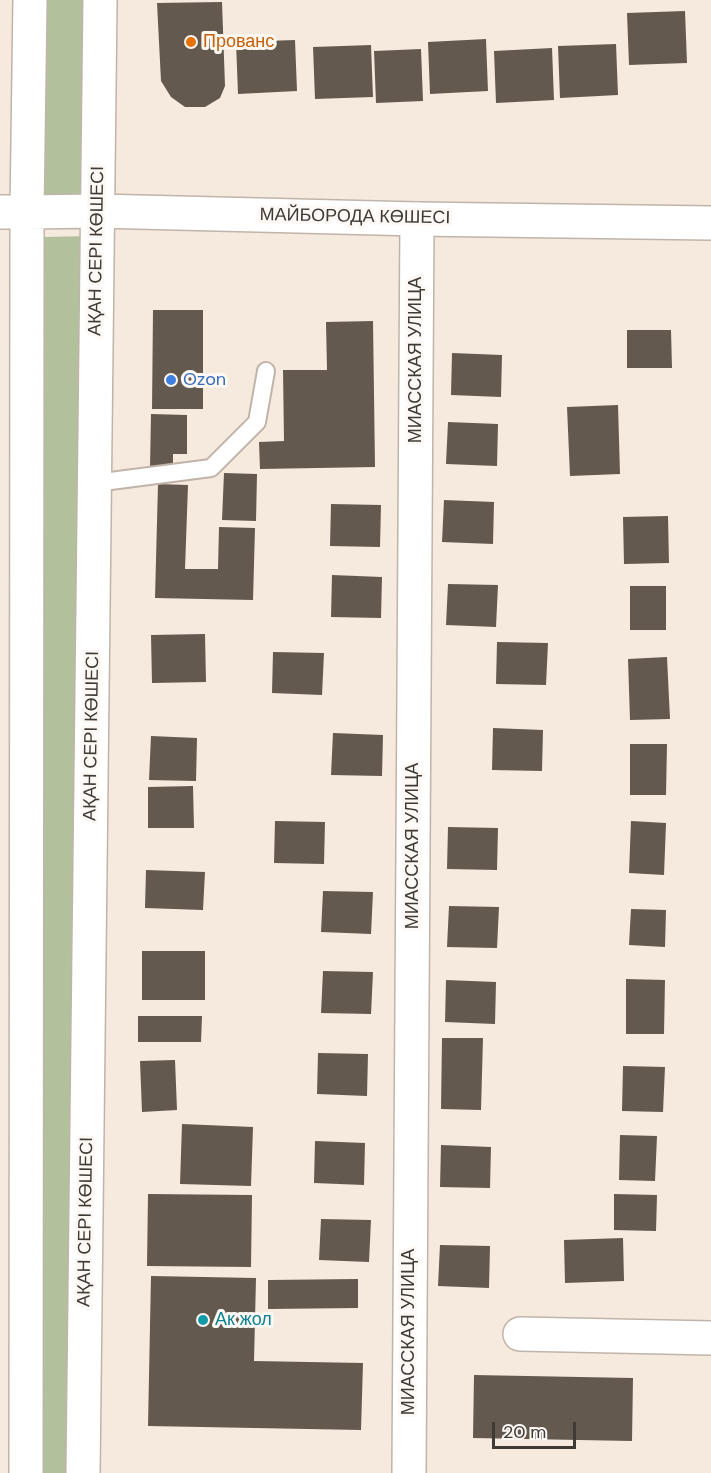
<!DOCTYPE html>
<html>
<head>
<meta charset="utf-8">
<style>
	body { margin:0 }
	#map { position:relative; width:711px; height:1473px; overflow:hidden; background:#f6eade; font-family:"DM Sans",sans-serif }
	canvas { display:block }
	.scale { position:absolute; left:492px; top:1422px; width:84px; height:27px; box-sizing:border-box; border:3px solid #3e3a35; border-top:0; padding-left:8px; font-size:18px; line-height:21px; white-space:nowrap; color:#3e3a35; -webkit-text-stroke:4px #fdf8f4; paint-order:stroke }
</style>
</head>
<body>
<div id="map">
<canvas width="711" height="1473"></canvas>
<div class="scale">20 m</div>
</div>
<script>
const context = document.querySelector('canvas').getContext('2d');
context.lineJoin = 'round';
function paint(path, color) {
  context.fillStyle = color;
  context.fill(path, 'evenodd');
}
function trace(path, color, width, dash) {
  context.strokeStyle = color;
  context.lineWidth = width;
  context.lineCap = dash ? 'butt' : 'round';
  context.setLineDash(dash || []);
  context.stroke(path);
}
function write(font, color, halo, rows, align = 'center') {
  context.font = font + ' "DM Sans",sans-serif';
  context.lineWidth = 6;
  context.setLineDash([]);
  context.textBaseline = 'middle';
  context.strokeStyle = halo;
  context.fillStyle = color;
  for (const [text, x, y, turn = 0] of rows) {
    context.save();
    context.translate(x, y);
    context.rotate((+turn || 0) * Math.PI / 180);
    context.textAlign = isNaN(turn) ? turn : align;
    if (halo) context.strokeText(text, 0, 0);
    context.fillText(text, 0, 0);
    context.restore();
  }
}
const forest = new Path2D(`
	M46,0H91L88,197H45Z
	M89,236L72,1473H37L43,237Z`);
const building = new Path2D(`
	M222,2L225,86L220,98L205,107H185L171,97L161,81L157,3Z
	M685,11L687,63L629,65L627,13Z
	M486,39L488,91L430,94L428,42Z
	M295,40L297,91L238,94L236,42Z
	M616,44L618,95L560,98L558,46Z
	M371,45L373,97L315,99L313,47Z
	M552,48L554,100L496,103L494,51Z
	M421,49L423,101L376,103L374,51Z
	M153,310H203V409H152Z
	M373,321L375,467L260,469L259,442L284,441L283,370H327L326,322Z
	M627,330H671L672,368H627Z
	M452,353L502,355L501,397L451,395Z
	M618,405L620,474L570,476L567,407Z
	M151,414L187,415V454H173V468H150Z
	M448,422L498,424L497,466L446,464Z
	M224,473L257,474L256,521L222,520Z
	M158,484L188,485L185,569H218L219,527L255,528L253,600L155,598Z
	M444,500L494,502L493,544L442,542Z
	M331,504L381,505L380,547L330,546Z
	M668,516L669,563L624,564L623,517Z
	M332,575L382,577L381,618L331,617Z
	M448,584L498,585L496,627L446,625Z
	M630,586H666V630H630Z
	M205,634L206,682L152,683L151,635Z
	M497,642L548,643L546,685L496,684Z
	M273,652L324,653L322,695L272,693Z
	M667,657L670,719L630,720L628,659Z
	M493,728L543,730L542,771L492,770Z
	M333,733L383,735L382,776L331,775Z
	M151,736L197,738L196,781L149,780Z
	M630,744H667L666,795H630Z
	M193,786L194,828H148V787Z
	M275,821L325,822L324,864L274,863Z
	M631,821L666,823L664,875L629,873Z
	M448,827L498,828L497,870L447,869Z
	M146,870L205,872L203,910L145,908Z
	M323,891L373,892L371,934L321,932Z
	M449,906L499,907L497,948L447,947Z
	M631,909L666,910L665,947L629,945Z
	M142,951H205V1000H142Z
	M323,971L373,972L371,1014L321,1013Z
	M626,979L665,980L664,1034H626Z
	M446,980L496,982L495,1024L445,1022Z
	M138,1016H202L201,1042H138Z
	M442,1038H483L481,1110L441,1109Z
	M318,1053L368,1054L367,1096L317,1094Z
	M175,1060L177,1110L142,1112L140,1061Z
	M623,1066L665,1067L663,1112L622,1111Z
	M182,1124L253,1127L251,1186L180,1184Z
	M620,1135L657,1136L655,1181L619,1180Z
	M315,1141L365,1143L364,1185L314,1183Z
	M441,1145L491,1147L490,1188L440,1187Z
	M148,1194L252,1195L251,1267L147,1266Z
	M614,1194L657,1195L656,1231L614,1230Z
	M321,1219L371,1220L369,1262L319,1260Z
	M623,1238L624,1281L565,1283L564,1240Z
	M440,1245L490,1246L489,1288L438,1286Z
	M151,1276L256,1278L254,1361L363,1363L361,1430L148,1426Z
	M358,1279V1308L268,1309V1280Z
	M474,1375L633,1378L632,1441L473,1438Z`);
const service = new Path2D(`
	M95,483L211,468L257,422L266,371`);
const minor = new Path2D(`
	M0,212H27
	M520,1334L711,1338
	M409,1473L417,219`);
const tertiary = new Path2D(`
	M27,212L98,211L417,219L711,223
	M26,1473L27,212L30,0
	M83,1473L100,0`);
const markers = [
	[191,42,6,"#e8710a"],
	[171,380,6,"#3f7fe0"],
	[203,1320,6,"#0f9aa8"]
];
const foodNames = [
	["Прованс",203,42]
];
const streetNames = [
	["МАЙБОРОДА КӨШЕСІ",355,217,1],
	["АҚАН СЕРІ КӨШЕСІ",97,251,-89],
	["МИАССКАЯ УЛИЦА",416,360,-90],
	["АҚАН СЕРІ КӨШЕСІ",92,736,-89],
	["МИАССКАЯ УЛИЦА",413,846,-90],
	["АҚАН СЕРІ КӨШЕСІ",86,1222,-89],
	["МИАССКАЯ УЛИЦА",409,1332,-90]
];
const shopNames = [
	["Ozon",183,380]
];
const cultureNames = [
	["Ак жол",215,1320]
];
paint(forest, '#b2c19c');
paint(building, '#63594f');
trace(service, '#c0b4aa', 20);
trace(minor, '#c0b4aa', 36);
trace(tertiary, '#c0b4aa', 36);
trace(service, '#fff', 16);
trace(minor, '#fff', 33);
trace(tertiary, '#fff', 33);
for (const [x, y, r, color] of markers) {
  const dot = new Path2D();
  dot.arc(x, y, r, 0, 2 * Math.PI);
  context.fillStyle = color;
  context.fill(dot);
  trace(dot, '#fdf8f4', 2);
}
write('18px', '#c56008', '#fdf8f4', foodNames, 'left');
write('18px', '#3e3a35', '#fdf8f4', streetNames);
write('18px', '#366cbe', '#fdf8f4', shopNames, 'left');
write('18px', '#0d838f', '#fdf8f4', cultureNames, 'left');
</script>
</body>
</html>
